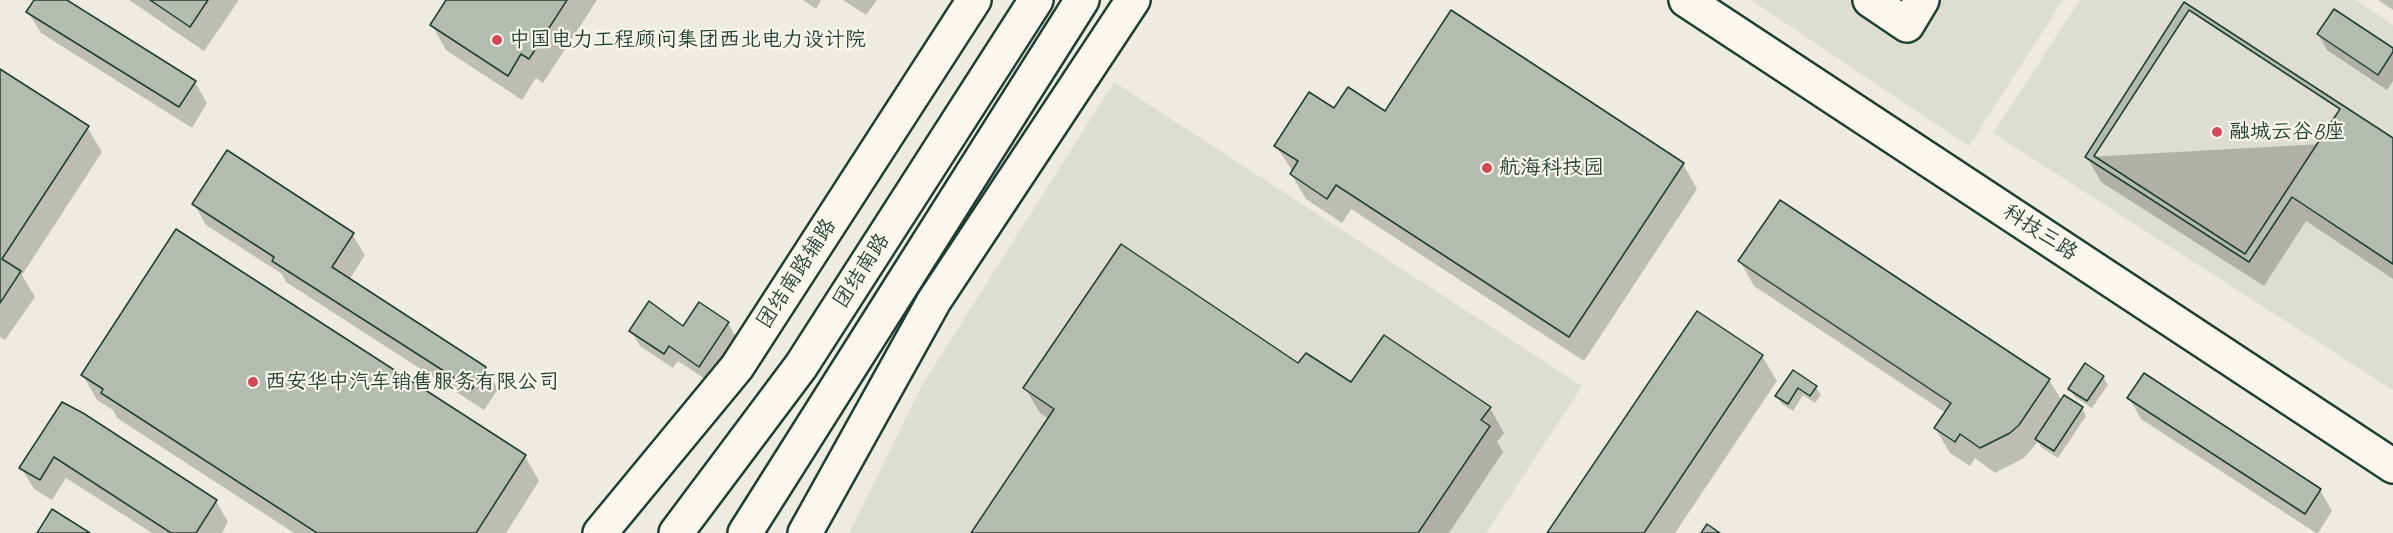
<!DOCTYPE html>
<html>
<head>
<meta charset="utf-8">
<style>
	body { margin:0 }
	canvas { display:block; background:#eeece1 }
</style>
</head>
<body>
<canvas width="2393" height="533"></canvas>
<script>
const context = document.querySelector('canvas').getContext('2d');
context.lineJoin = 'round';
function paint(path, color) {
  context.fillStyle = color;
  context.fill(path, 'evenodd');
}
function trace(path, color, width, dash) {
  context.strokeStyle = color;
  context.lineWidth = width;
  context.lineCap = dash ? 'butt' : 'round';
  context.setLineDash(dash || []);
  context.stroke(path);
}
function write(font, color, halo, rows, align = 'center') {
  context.font = font + ' Caveat,"LXGW WenKai TC",sans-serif';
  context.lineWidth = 4.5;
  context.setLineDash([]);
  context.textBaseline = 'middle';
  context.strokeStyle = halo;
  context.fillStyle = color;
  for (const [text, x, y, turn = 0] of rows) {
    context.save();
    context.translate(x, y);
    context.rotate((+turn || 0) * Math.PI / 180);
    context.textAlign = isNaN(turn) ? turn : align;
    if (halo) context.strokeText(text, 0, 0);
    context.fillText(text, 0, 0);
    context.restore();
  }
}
const built = new Path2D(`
	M1751,0H2063L1969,146Z
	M2080,0H2355L2393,25V390L1993,133Z
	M1114,82L1582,386L1486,533H849L921,387Z`);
const shadow = new Path2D(`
	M36,0H64L195,82L207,103L192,128L41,33L28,12Z
	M129,0H239L204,51Z
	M448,0H597L543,83L536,78L522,100L446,50L432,25Z
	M803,0H821L816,9Z
	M843,0H877L866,15Z
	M2378,0H2393V10Z
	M2318,34L2393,50V81L2387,90L2327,50Z
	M0,71L87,127L102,152L22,275L35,297L5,340L0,337Z
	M1335,110L1385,113L1683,164L1697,189L1584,361L1351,209L1342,223L1306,199L1291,174L1293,172L1276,146Z
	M2393,140V279L2306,221L2264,286L2101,182L2087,157Z
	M1781,202L2049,380L2062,401L2082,408L2086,416L2058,458L2041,447L2038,442L2024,458L1995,473L1975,458L1970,466L1950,453L1935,428L1946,413L1754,286L1740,261Z
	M194,204L352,234L365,255L349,280L485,368L498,389L484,410L286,282L282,274L206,225Z
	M1697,313L1762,356L1777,381L1675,533H1549Z
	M728,323L737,339L708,381L678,361L673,368L640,346L631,331Z
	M1299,365L1351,384L1490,408L1504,433L1497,442L1503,452L1449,533H973L1049,419L1040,413L1025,388Z
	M1793,372L1816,387L1821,395L1815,403L1803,395L1793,411L1782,404L1777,396Z
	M83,375L525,456L539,481L506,533H294L117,418L113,410L97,400Z
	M2103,377L2108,385L2092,408L2075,397L2070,389Z
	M2129,398L2320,490L2332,511L2318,533H2316L2141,419Z
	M62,404L216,501L228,522L222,533H152L66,478L52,500L34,489L21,468Z`);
const building = new Path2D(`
	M34,0H67L196,81L179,107L26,12Z
	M150,0H208L190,27Z
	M446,0H567L529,59L521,54L508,76L430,25Z
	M2184,2L2393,138V264L2292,197L2249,262L2085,157Z
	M2334,9L2393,48V52L2378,75L2317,34Z
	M1451,10L1684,163L1569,337L1336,185L1327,199L1290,174L1298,161L1274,146L1309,92L1334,108L1348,87L1385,111Z
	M2189,10L2340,109L2245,254L2094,156Z
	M0,69L89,126L2,259L21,271L0,303Z
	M227,150L354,233L332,267L486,367L472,389L272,261L274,257L192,204Z
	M1780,200L2050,379L2019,425L2010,433L1980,448L1960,434L1955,442L1934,428L1951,403L1738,261Z
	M176,229L526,455L476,533H317L101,393L103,389L81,375Z
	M1121,244L1298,363L1306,353L1351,382L1384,335L1491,407L1481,420L1490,426L1418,533H971L1054,409L1023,388Z
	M649,301L683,326L699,302L729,322L699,367L669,346L664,354L629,331Z
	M1697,311L1763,355L1644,533H1547Z
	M2085,363L2104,376L2087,401L2068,389Z
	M1793,370L1817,386L1810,396L1798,388L1788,404L1775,396Z
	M2144,373L2321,489L2305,514L2127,398Z
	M2064,395L2083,407L2054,451L2035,439Z
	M62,402L83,413L217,500L196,533H171L54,457L40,480L19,468Z
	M52,509L90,533H37Z
	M1707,524L1720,533H1701Z`);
const street = new Path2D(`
	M1870,0L1907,25L1922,0
	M600,533L737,367L974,0
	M805,533L934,301L1133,0`);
const secondary = new Path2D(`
	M1686,0L2393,466
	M676,533L801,366L1036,0
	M745,533L1082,0`);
const markers = [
	[497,40,6,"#d1495b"],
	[2217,132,6,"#d1495b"],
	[1487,168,6,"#d1495b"],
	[253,382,6,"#d1495b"]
];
const poiNames = [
	["中国电力工程顾问集团西北电力设计院",509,40],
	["融城云谷B座",2229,132],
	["航海科技园",1499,168],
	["西安华中汽车销售服务有限公司",265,382]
];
const streetNames = [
	["科技三路",2040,233,33],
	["团结南路",862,271,-57],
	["团结南路辅路",797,274,-57]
];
paint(built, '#ddddd2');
paint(shadow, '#0003');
paint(building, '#b4bbb0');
trace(building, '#1f3d34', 1.5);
trace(street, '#1f3d34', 38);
trace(secondary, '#1f3d34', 38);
trace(street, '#fbf7ec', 33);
trace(secondary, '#fbf7ec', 33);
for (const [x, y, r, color] of markers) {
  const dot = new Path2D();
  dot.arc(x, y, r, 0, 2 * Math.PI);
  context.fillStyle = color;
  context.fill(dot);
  trace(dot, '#fbf7ec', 2);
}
write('21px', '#1f3d34', '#fbf7ec', poiNames, 'left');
write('21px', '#1f3d34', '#fbf7ec', streetNames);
</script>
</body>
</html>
